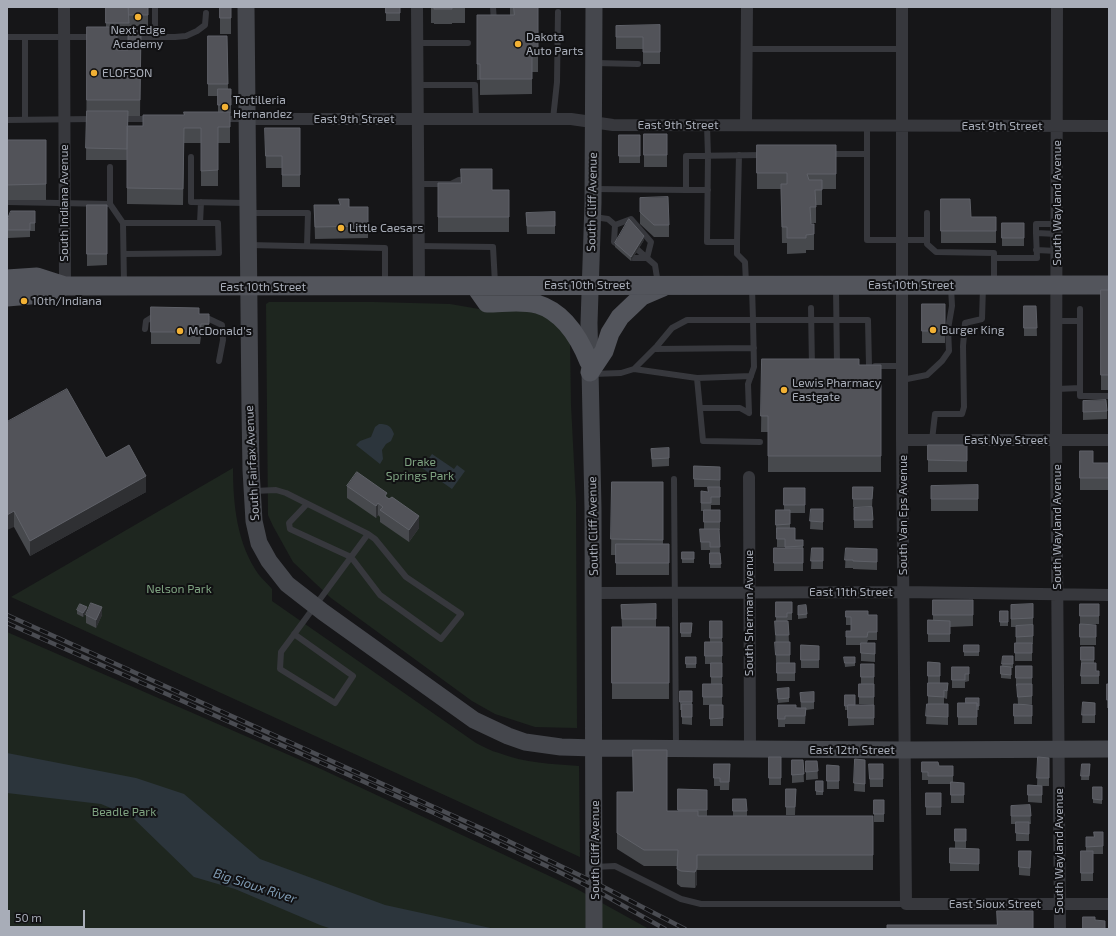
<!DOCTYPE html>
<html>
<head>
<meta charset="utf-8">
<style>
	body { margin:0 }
	#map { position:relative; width:1116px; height:936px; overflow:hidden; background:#161618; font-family:"Exo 2",sans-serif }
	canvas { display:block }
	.frame { position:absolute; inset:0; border:8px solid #a8adb8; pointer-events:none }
	.scale { position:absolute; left:8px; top:910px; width:77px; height:18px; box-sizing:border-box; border:2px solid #a8adb8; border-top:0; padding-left:5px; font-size:12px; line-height:14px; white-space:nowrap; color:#a8adb8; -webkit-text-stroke:3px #111113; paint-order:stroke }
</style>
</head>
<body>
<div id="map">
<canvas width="1116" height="936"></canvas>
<div class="frame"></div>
<div class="scale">50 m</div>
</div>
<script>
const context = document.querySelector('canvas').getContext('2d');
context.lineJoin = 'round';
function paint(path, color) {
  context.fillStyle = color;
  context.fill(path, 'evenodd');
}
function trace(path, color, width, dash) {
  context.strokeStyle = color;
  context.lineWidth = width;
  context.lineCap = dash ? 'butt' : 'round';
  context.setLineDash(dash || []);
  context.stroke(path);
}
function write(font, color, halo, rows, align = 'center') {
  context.font = font + ' "Exo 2",sans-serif';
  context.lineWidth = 4;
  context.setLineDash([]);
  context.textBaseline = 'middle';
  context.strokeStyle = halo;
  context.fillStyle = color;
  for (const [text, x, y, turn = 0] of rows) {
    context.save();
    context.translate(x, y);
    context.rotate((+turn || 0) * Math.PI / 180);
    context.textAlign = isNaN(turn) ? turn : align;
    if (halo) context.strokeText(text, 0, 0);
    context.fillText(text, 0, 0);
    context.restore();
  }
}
const green = new Path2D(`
	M269,302H374L450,304L485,310H531L549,316L570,342L571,405L576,502L577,728L535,727L495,714L472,701L331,598L315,583L293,562L273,526L268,515L266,304Z
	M233,468C233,505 237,544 259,575C263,580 268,584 272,589V601L476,743C484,747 491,751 499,753C524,763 553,764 579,766L580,857L11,597Z
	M7,632L321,769L575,888L649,929H7Z`);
const water = new Path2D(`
	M379,424C388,424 391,426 394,434L391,441L386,444L382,450L383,459L380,464L356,445L360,441L371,437L375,427Z
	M432,454L454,469L457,465L465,471L452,489L422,468Z
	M7,753L136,778L184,794L260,859L385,905L495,929H332L320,925L235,889L194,877L132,817L101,804L7,793Z`);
const lane = new Path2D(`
	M155,7V37
	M493,7L494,22
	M7,37H95
	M111,37H175L186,36L197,31L205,25L206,13
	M417,43H468
	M747,49H902
	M595,63L638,64
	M417,85H475L476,118
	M121,119H149
	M223,119H245
	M553,119L557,82L558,12
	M7,120L93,119
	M25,120V37
	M707,125L708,156L707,242H737L739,155
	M867,125V240H927
	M829,154H867
	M191,157V202L246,203
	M110,167V204
	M418,184H451L459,180L469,179
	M594,189L686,190V156L764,155
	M686,190H708
	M7,202L110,204L123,223
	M250,213H308L307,246
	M927,213V244L936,252L994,253V282
	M594,217L608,219L615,225L631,219L651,242L647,258L655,265L658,284
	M200,223L201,202
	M615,225L614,242L617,244
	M1036,233V224H1057
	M737,242V254L745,262L746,283
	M249,245L385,248V283
	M418,246L493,247L495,283
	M638,250L647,258
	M1036,250L1057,251
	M124,254L219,253L218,223H123L124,284
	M633,258H647
	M994,258H1037L1036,233L1057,234
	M836,287L837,365
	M811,308L812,367
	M1080,309V396H1109
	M202,317L207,318L222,325L223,340L219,361
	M1057,321H1080
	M145,329L146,321L154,316H157
	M655,349L754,348
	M875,366H902
	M634,369L697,378L751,376
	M593,374L621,373L634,369L657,346L672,328L687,320H753L752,287
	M697,378L703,441L760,442
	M902,380L927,375L942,361L949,351L948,329L952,306L951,287
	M1057,389L1080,388
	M700,408H740L749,413
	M749,413L748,384L754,367L753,320H868L869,366
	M932,440L935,414H962L964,407L963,346L965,323L982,319L983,287
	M674,479L676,747
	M254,491L276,490L286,493L368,534L375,539L406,577L461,614L441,639L380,595L351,557L290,529L289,523L307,504
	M294,634L353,676L335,703L280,669L281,652L368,534
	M594,867L615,866L681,899L701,904H906`);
const street = new Path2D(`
	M64,7L65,286
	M417,7L419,286
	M902,7V440L906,904H1109
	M1057,7L1056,440L1060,929
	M247,119H571L613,125L1109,126
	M746,125L747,7
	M902,440H1109
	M749,477L750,749
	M594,593L903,592L1109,595`);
const secondary = new Path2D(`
	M246,7L250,411L251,470L254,521L259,543L269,561L287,584L323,612L474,720L508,736L525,742L561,747L595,748L905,750L1109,749
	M594,7L593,203L589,323L593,509L594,929`);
const primary = new Path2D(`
	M7,279L37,277L65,286L1109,285
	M475,286L487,303C503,303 522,300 537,304C564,312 579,337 589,362
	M7,297L42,294L65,286
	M590,372L604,351L610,333L620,317L642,296L663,287`);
const rail = new Path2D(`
	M7,615L485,830L594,882L685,929
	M7,623L434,813L553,869L595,890L665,929`);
const wall = new Path2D(`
	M106,7H148V26L106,27Z
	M220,7H231V34H220Z
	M386,7H400V21H386Z
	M431,7H465V23H452V24H434V23H431Z
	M510,7H538V72H532V94L480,95V80H477V15H510Z
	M660,25V64H643V49H616V26Z
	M87,27L117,50H128L141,30L140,116H128V126H143L184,115L218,112V96H208V36H227L228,89H231V113H230V143H218V186H201V143H184L183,205L127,204V160H86Z
	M265,128H300V187H282V168H266Z
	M644,134H667V167H644Z
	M619,135H640V163H619Z
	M7,140H46V200H7Z
	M757,145H836V189H822V205H816V223H811V224H814V250H806V253L787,254V243H782L781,189H757Z
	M438,183L492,190H509V232H438Z
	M640,198L669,225V237H654L640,224Z
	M941,199L971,217H996V243H941Z
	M87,205H107V265L87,266Z
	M314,205L349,207H368V238L315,239Z
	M35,211V231H30V237L8,238V218Z
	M555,212V234H527L526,213Z
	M1002,223H1024V246H1002Z
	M644,240L631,261L615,247V243Z
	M1101,290H1109V390H1101Z
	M922,304H945V343H922Z
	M1024,306H1036L1037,336H1024Z
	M151,307L199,314H209V336H201L200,344H151Z
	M762,359L859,365H881V472H768V432H761Z
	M1083,401L1107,411V419L1083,420Z
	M7,422L106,458L146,492L30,556L14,527Z
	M928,445H967V472H928Z
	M669,448V466L652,467L651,449Z
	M1080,451L1093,463H1109V490H1080Z
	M694,466L720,467V505H711V510H720V530H719L720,553L721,568H710V550H701L700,529H704V511H701V491L708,492V487H694Z
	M612,482H663V544H669V575H616V555H611Z
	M978,485V511H931V486Z
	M347,486L387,498L419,528L409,542L380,522V517L378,515L376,518L347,498Z
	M853,487H873L872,507H853Z
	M784,488H805V513H790V528L795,540H803V571H774V548H785V547H777V533H776V510H784Z
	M872,507L873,528H854V508Z
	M811,509H823V530L810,529Z
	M812,548H823V569H811Z
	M846,548L877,557V570L853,569V568H845Z
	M682,552H694V563H682Z
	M933,600H973V626L950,627V642H928V620H933Z
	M776,602H792V620H787V621H788L789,642H790V663H776L775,621H776Z
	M656,604V627H669V699H612V627H622L621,605Z
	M1033,604V644H1032V661H1015V643H1016V627H1011V605Z
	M1099,604V624H1080V616Z
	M806,605L807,618L798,619V606Z
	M77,610L87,611L83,617L77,614Z
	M846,611L868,615H877V640H868L867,643H875V662L861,661V645H846V631H851V625H846Z
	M1000,611H1008V626H1000Z
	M86,615H102L96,628L86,623Z
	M710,621H722V705H723V726H710V705H703V684H711V664H705V642H710Z
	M681,623H692L691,637H681Z
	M1080,624L1096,625V645H1080Z
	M801,645L819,646V668H801Z
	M964,645H979V656H964Z
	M1081,647H1094V663L1096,671H1099V684H1081Z
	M1003,656H1013V668H1011V679L1001,678V666H1002Z
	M686,657H696V668H686Z
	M844,657H855V666L845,667Z
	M928,662L940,663V683H948L947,699L944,698V704H948V725L926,724L927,704H928Z
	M777,663H795V681H777Z
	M861,664H874V705L859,704V684H861Z
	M1016,666H1032V704H1020L1032,705V724H1014V704H1018L1017,686H1016Z
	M952,667H969V681L965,682V688H952Z
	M1107,684H1109V708H1107Z
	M789,688V702L778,703L777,689Z
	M680,691H692V725L682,724V710H680Z
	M814,692V709L806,710L805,724H785V727H778V705L801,708L800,693Z
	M845,695L855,705H874V725L848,726V710H845Z
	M979,698V710H977V725H958V703H966Z
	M1083,702L1095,703V723H1082Z
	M769,757H781V785H769Z
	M1038,757L1049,758V786H1042V803L1028,802V785L1037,786Z
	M855,759L865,760V792L854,791Z
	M792,760H803L804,782L792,783Z
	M806,761H817L818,779L806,780Z
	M922,762L939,766H953V783H964V803H951V784H928V780H922Z
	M714,764H730L729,790H720V786H714Z
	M869,764H883V787H870Z
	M1082,764H1090L1089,780H1081Z
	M827,765L839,766V789H827Z
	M816,781H823V795H816Z
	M1093,787H1102V804L1093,803Z
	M678,789L707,790V816H733V799L747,811V816H873V870H697V884L695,888L681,887L677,884V866H644L617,849V792L667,811H678Z
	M786,789H796L795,815H786Z
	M926,793H941V815H926Z
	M874,800H884V822H874Z
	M1030,805L1031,824H1029V841H1016V824H1011V806Z
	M955,829H966V848L979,849V871H950V848H955Z
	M1103,832V854H1093V881H1081V851H1086V837H1094Z
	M1019,851H1031L1030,876L1019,875Z`);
const shadedWall = new Path2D(`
	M644,236V240L631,261V257Z
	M146,476V492L30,556V541Z
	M378,503V515L376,518V506Z
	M14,511V527L7,530V515Z
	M419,516V528L409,542V530Z
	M87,607V611L83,617V613Z
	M102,607V615L96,628V620Z
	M697,868V884L695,888V872Z`);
const building = new Path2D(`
	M106,7H128L129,23H106Z
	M129,7H148V15H129Z
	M220,7H231V18H220Z
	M386,7H400V13H386Z
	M431,7H465H452V9H434V7Z
	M514,7H538V56H532V79H480V64H477V15H514Z
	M660,25V52H643V37H616V26Z
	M87,27H117V50H128V30H141L140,100H87Z
	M208,36H227L228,84H208Z
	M218,89H231V105H218Z
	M87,111H128L127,149L86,148Z
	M184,112H230V127H218V170L201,171V128H184L183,189L127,188V126H143V115H184Z
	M265,128H300V175H282V156H266Z
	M644,134H667V155H644Z
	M619,135H640V156H619Z
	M7,140H46V184L7,185Z
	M757,145H836V174H807L809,180H822V190H815L816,207H810L811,224H814V234L806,235V238H787V227H782L781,190V184H787V173H757Z
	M461,169H492V190H509V217H438V183H461Z
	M668,197L669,225H654L640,212V198Z
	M339,199H349V207H368V226L315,227L314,205H340Z
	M941,199H970L971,217H996V231H941Z
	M87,205H107V254H87Z
	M11,211H35V223H30V230H8V218Z
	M555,212V226H527L526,213Z
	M629,219L644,236L631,257L615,243Z
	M1002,223H1024V238H1002Z
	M1101,290H1109V375H1101Z
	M922,304H945V331H922Z
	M1024,306H1036L1037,328H1024Z
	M151,307L199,308V314H209V324H201L200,332H151Z
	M762,359H859V365H881V456H768V416H761Z
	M67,389L106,458L129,445L146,476L30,541L14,511L7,515V422Z
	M1106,400L1107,411L1083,412V401Z
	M928,445H967V461L928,460Z
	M669,448V458L652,459L651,449Z
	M1080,451H1093V463H1109V478H1080Z
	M694,466L720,467V480L694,479Z
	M357,472L387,493L385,496L389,499L392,497L419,516L409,530L380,510L383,507L378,503L376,506L347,486Z
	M612,482H663V540L611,539Z
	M978,485V499H931V486Z
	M708,487H720V497H711V503H701V491L708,492Z
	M853,487H873L872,499H853Z
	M784,488H805V505H784Z
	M872,507L873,520H854V508Z
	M811,509H823V522L810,521Z
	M704,510H720V522H704Z
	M776,510H790V524L776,525Z
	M777,528H795V540H803V546L785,547V539H777Z
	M700,529H719L720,547H710V542H701Z
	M616,544H669V563H616Z
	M774,548H803V563H774Z
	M812,548H823V561H811Z
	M846,548L877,549V562L853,561V560H845Z
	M682,552H694V559H682Z
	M710,553H720L721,564H710Z
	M933,600H973V615H933Z
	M776,602H792V613H787V617H776Z
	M91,603L102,607L96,620L86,615Z
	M80,604L87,607L83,613L77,610Z
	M656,604V619H622L621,605Z
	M1033,604V618L1011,619V605Z
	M1080,604H1099V616H1080Z
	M806,605L807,614L798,615V606Z
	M846,611H868V615H877V632H868L867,637H846V631H851V617H846Z
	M1000,611H1008V622H1000Z
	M928,620L950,621V634H928Z
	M710,621H722V638H710Z
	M775,621H788L789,635H776Z
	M681,623H692L691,633H681Z
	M1080,624L1096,625V637H1080Z
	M1033,625V636L1016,637V626Z
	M612,627H669V683H612Z
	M705,642H722V656H705Z
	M775,642H790V655H776Z
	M861,643H875V654L861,653Z
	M1015,643H1032V653H1015Z
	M801,645L819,646V660H801Z
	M964,645H979V652H964Z
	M1081,647H1094V660H1081Z
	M1003,656H1013V664H1002Z
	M686,657H696V664H686Z
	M844,657H855V663H845Z
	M928,662L940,663V676H928Z
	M711,663H722V677H711Z
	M777,663H795V673H777Z
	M1082,663H1096V671H1099V676H1081Z
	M861,664H874V677H861Z
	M1001,666L1011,667V675L1001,674Z
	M1016,666H1032V678H1016Z
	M952,667H969V674H965V680H952Z
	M928,683H948L947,691L944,690V697L928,696Z
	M703,684H722V697H703Z
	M859,684H874V697H859Z
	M1017,684H1032V696L1018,697Z
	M1107,684H1109V700H1107Z
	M789,688V698L778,699L777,689Z
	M680,691H692V702H680Z
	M814,692V702H801L800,693Z
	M845,695H855V705H848V706H845Z
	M966,698H979V706H977V703H966Z
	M1083,702L1095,703V715H1082Z
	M958,703H977V717H958Z
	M682,704H692V717H682Z
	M927,704H948V717L926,716Z
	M1014,704L1032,705V716H1014Z
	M710,705H723V718L710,719Z
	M778,705H796V708H806L805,716H785V719H778Z
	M848,705H874V718H848Z
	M633,750H667V811H698V816H873V855H697V868L695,872L681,871L677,869L678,850H644L617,833V792H633Z
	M769,757H781V778H769Z
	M1038,757L1049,758V778H1037Z
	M855,759L865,760V784L854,783Z
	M792,760H803L804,774L792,775Z
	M806,761H817L818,771L806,772Z
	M922,762H938L939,766H953V776H928V772H922Z
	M714,764H730L729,782H720V778H714Z
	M869,764H883V779H870Z
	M1082,764H1090L1089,776H1081Z
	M827,765L839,766V781H827Z
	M816,781H823V792L816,791Z
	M951,782L964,783V795H951Z
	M1028,785L1042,786V795H1028Z
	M1093,787H1102V800L1093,799Z
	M678,789L707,790V810H678Z
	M786,789H796L795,807H786Z
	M926,793H941V807H926Z
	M733,799H746L747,811H733Z
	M874,800H884V814H874Z
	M1030,805L1031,816H1011V806Z
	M1016,822H1029V834L1016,833Z
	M955,829H966V841H955Z
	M1094,832H1103V846L1086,847V837H1094Z
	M950,848L979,849V864L950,863Z
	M1019,851H1031L1030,868L1019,867Z
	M1081,851H1093V873H1081Z
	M997,911H1033V929H887V925H997Z
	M1083,917H1095V920L1105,921V929H1083Z`);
const markers = [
	[138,17,4,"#f2b134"],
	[518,44,4,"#f2b134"],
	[94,73,4,"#f2b134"],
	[225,107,4,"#f2b134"],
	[341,228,4,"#f2b134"],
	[24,301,4,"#f2b134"],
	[933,330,4,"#f2b134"],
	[180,331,4,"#f2b134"],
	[784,390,4,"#f2b134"]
];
const poiNames = [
	["Next Edge",138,30,"center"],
	["Academy",138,44,"center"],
	["Dakota",526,37],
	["Auto Parts",526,51],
	["ELOFSON",102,73],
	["Tortilleria",233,100],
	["Hernandez",233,114],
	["Little Caesars",349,228],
	["10th/Indiana",32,301],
	["Burger King",941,330],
	["McDonald's",188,331],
	["Lewis Pharmacy",792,383],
	["Eastgate",792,397]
];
const streetNames = [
	["East 9th Street",354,119],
	["East 9th Street",678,125],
	["East 9th Street",1002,126],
	["South Cliff Avenue",592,202,-89],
	["South Indiana Avenue",64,203,-90],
	["South Wayland Avenue",1057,203,-90],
	["East 10th Street",587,285],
	["East 10th Street",911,285],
	["East 10th Street",263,287],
	["East Nye Street",1006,440],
	["South Fairfax Avenue",252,463,-93],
	["South Van Eps Avenue",903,515,-90],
	["South Cliff Avenue",593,526,-91],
	["South Wayland Avenue",1057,527,-90],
	["East 11th Street",851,592],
	["South Sherman Avenue",749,613,-90],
	["East 12th Street",852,750],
	["South Cliff Avenue",595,850,-90],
	["South Wayland Avenue",1059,851,-90],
	["East Sioux Street",995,904]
];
const parkNames = [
	["Drake",420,462],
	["Springs Park",420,476],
	["Nelson Park",179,589],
	["Beadle Park",124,812]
];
const waterNames = [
	["Big Sioux River",255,886,18]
];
paint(green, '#1e261f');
paint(water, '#2c353c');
trace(lane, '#37383d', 6);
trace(street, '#37383d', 12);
trace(secondary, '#45474d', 17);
trace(primary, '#53555c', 19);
trace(rail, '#4a4c52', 4.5);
trace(rail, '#111113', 3, [9]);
paint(wall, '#47494d');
paint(shadedWall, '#2f3033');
paint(building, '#525359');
trace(building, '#5f6168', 1);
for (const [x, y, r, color] of markers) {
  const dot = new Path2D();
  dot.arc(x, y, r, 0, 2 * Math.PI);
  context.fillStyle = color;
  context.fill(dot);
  trace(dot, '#111113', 1.5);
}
write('12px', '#a8adb8', '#111113', poiNames, 'left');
write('12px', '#a8adb8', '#111113', streetNames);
write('12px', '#7fa381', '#111113', parkNames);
write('italic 13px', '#7f9bb3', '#111113', waterNames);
</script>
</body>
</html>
